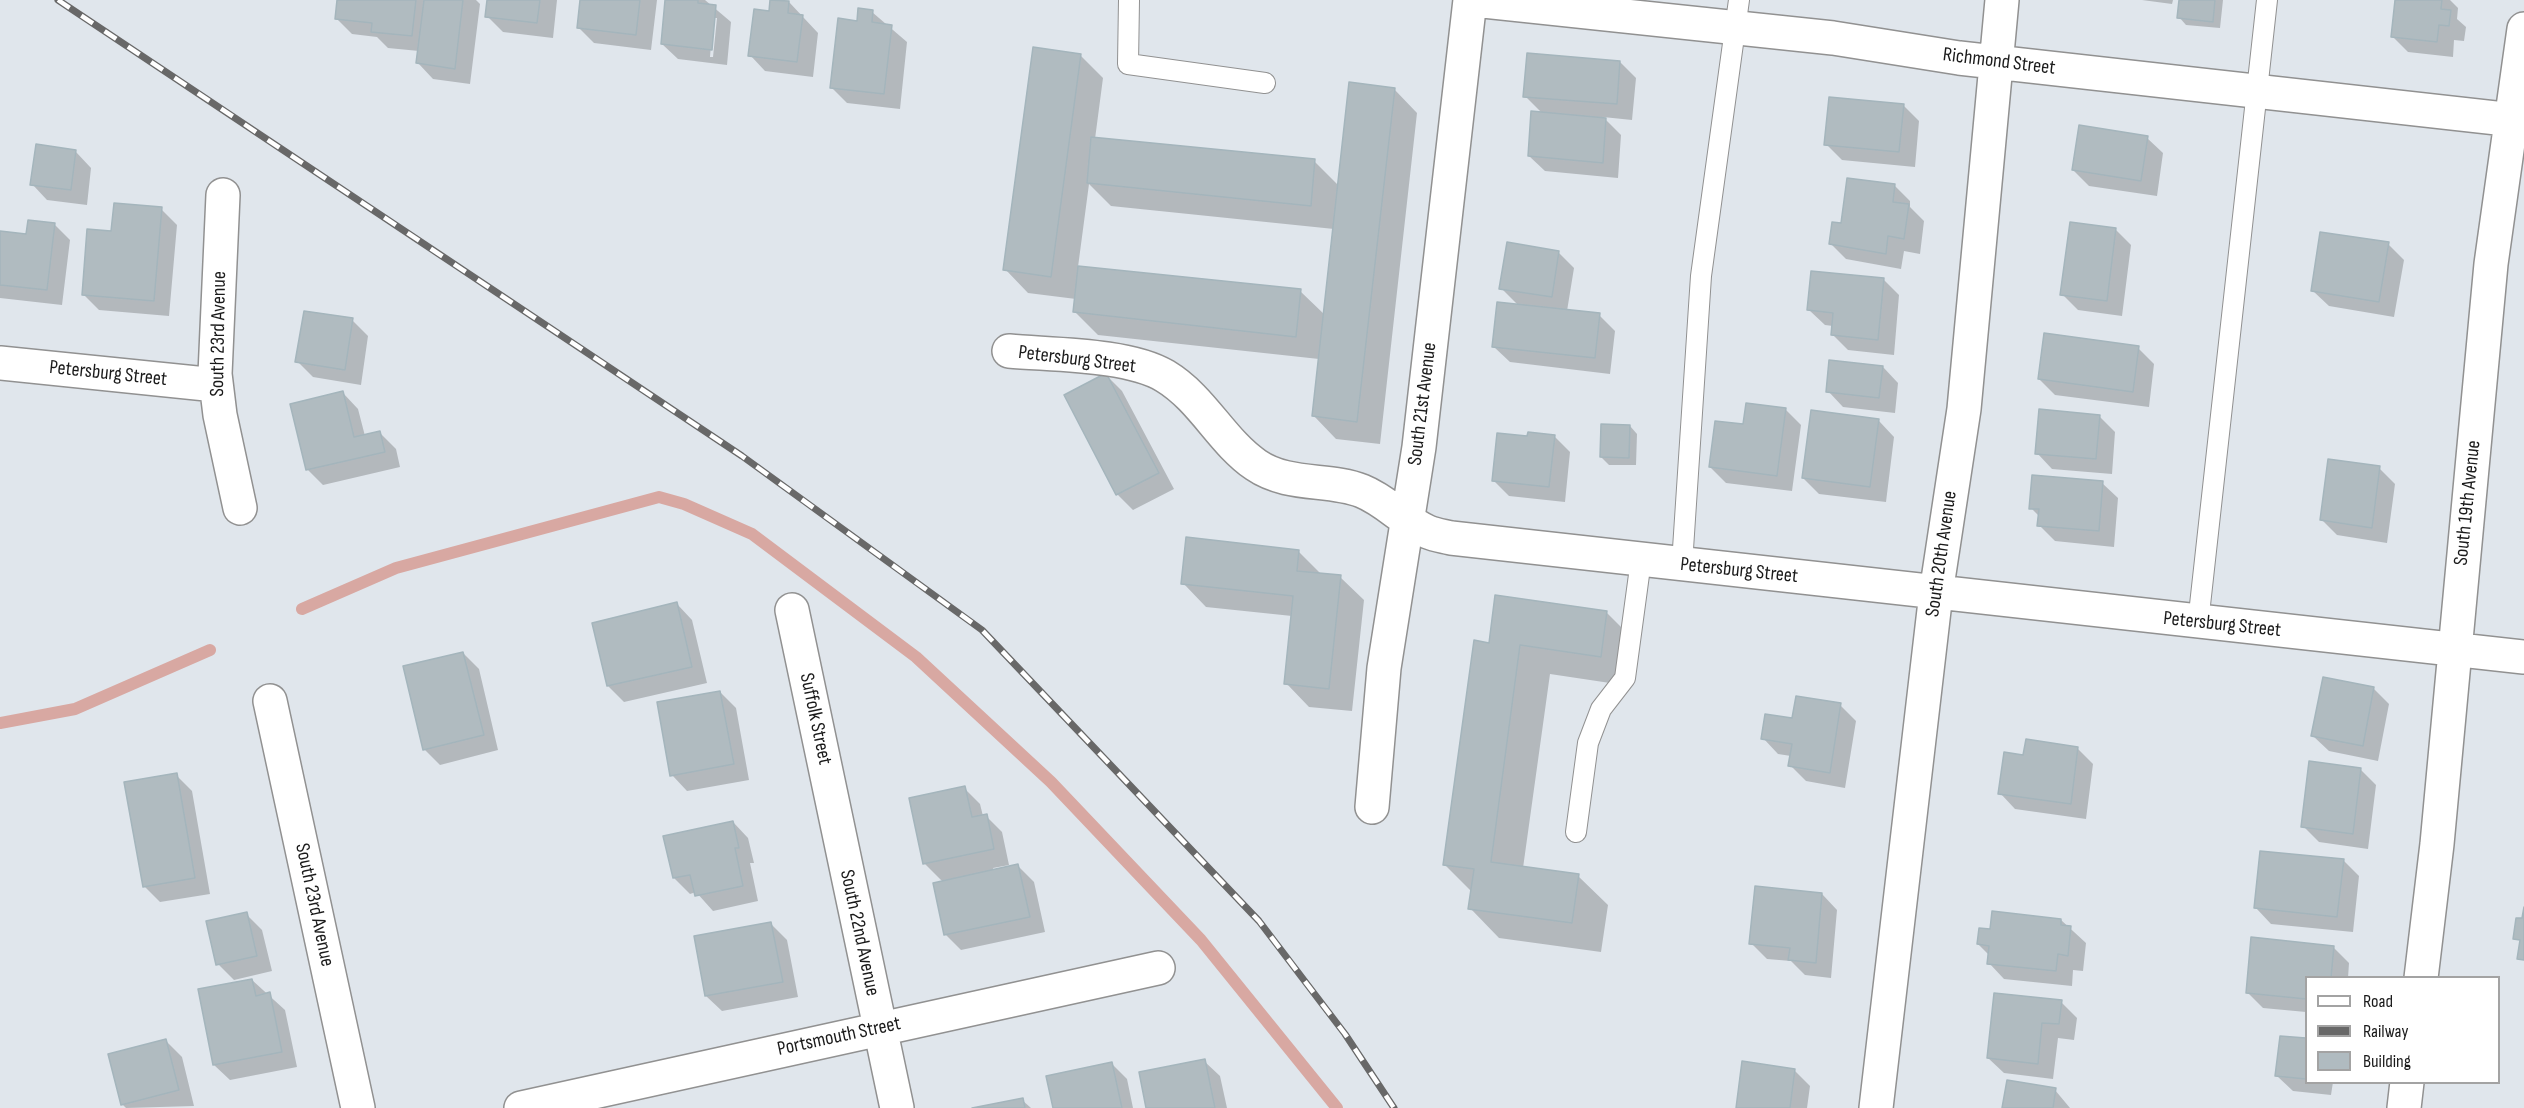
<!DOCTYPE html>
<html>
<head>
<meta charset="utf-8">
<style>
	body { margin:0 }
	#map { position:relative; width:2524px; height:1108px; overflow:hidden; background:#e0e6ec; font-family:"Sofia Sans Condensed",sans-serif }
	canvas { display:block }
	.legend { position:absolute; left:2305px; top:976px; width:195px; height:108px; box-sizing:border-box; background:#fff; border:2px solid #a3a3a3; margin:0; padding:8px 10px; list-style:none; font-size:18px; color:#1a1a1a }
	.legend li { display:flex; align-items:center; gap:12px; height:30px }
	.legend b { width:30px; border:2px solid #a3a3a3 }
</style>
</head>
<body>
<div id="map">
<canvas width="2524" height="1108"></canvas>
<ul class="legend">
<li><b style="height:8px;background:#fff"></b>Road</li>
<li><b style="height:8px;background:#686868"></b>Railway</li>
<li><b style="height:16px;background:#b0bbc0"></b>Building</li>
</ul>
</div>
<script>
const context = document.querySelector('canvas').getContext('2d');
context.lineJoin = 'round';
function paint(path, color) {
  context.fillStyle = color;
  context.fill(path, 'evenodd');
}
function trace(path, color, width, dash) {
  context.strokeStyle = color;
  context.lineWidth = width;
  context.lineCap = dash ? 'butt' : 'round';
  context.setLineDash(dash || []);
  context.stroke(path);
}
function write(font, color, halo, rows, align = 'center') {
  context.font = font + ' "Sofia Sans Condensed",sans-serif';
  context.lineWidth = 5;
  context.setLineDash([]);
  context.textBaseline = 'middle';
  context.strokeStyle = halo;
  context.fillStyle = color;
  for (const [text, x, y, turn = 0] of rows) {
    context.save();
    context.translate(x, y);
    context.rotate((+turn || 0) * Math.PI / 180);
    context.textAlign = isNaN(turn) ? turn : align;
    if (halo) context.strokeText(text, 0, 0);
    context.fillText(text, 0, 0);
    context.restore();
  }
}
const shadow = new Path2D(`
	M338,0H476L480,4L470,84L433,79L418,63L419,51L388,48L377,37L352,34L336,18Z
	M489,0H557L553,38L503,32L487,16Z
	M581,0H657L651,50L594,43L578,27Z
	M684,0H705L731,22L727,65L678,59L662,44ZM713,18H717L713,57H710Z
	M2142,0H2173L2172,4Z
	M2181,0H2223L2220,28L2186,25L2179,17Z
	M2396,0H2450L2458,8L2457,19L2466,27L2464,41L2454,40L2453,57L2408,52L2392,36Z
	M789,2L818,33L813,77L765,71L750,55L770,12Z
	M872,12L907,42L900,109L847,103L831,87L858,22Z
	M1080,55L1103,78L1095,139L1314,161L1339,186L1394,89L1417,113L1380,444L1336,439L1313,415L1319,359L1098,335L1075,312L1076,299L1028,293L1005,269ZM1089,184L1111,206L1334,229L1325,315L1300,291L1078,267Z
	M1620,62L1636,78L1632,120L1603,117L1621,135L1618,178L1545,171L1529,156L1542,113L1525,96Z
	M1903,105L1919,121L1915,167L1842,160L1826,144Z
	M2147,138L2163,153L2157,196L2089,186L2073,170Z
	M76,152L91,168L87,205L47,200L32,184Z
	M1895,186L1910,201V207L1924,221L1920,254L1904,251L1901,269L1846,259L1830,243L1842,225Z
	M161,209L177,225L169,316L99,310L83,294L113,233Z
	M54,224L70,240L62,305L0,298V232L28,236Z
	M2115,229L2131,245L2122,316L2078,310L2062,294Z
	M2388,244L2404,260L2394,317L2329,306L2313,291Z
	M1558,252L1574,268L1567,311L1599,315L1615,331L1610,374L1510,362L1494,347L1519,306L1501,288Z
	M1883,279L1899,295L1894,355L1848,350L1832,334L1833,326L1825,325L1809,310Z
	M352,320L368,336L361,385L313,377L297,361Z
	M2138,348L2154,364L2149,407L2055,395L2039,379Z
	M1883,367L1898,383L1895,413L1843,407L1828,391Z
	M1106,375L1122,391L1174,489L1133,510L1118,495L1066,396Z
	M343,393L358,409L365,436L380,433L396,449L400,467L323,485L308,470L292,405Z
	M1785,409L1801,425L1792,491L1726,483L1710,467L1744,426Z
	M2099,416L2115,432L2112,474L2052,469L2037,453Z
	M1879,421L1894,437L1886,502L1819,494L1803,478Z
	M1630,426L1637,434L1636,465H1609L1601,457Z
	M1554,436L1570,452L1565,502L1509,496L1493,480L1528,438Z
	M2379,468L2395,484L2387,543L2337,535L2321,519Z
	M2102,483L2118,498L2114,547L2055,541L2039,525L2040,517L2031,508Z
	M1298,551L1322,575L1340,577L1364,600L1352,711L1309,707L1286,683L1292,616L1206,607L1183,583Z
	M677,604L692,620L707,683L624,702L608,686Z
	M1606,612L1636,642L1630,686L1550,674L1523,868L1578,876L1608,905L1601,952L1499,938L1470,908L1472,892L1444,864L1490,644Z
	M463,653L479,669L498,750L440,765L424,749Z
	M2373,688L2389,704L2378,761L2329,751L2313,736Z
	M720,692L736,708L749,780L687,791L672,775Z
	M1840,705L1856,721L1845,788L1806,781L1790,765L1791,756L1778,754L1763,738L1794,720Z
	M2077,748L2093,764L2086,819L2015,809L2000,793Z
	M2360,769L2376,785L2368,849L2319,842L2303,826Z
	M176,775L192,791L210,894L160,902L144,886Z
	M964,788L980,804L983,816H986L1002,832L1009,865L993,868L994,871L1018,866L1034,882L1045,932L961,950L945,934L943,882L925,864Z
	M733,822L748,838L754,863H750L758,901L713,911L696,892L690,894L674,878Z
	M2343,860L2359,876L2353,932L2271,924L2256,908Z
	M1822,894L1837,910L1831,978L1805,975L1791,961L1767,959L1751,943Z
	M246,914L262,930L272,971L234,980L218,964Z
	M2061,920L2086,943L2083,971L2073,970L2072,986L2004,979L1989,963V955L1978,944L1992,931Z
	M771,924L787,940L798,997L722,1011L706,996Z
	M2333,947L2349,963L2348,978H2306V1012L2263,1008L2247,992Z
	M252,980L285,1010L297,1067L230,1080L214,1065Z
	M2061,1002L2077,1018L2074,1040L2058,1038L2053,1079L2004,1073L1988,1058Z
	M2281,1037L2306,1040V1082H2333L2331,1095L2293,1091L2277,1076Z
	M166,1041L182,1057L194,1106L126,1108L122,1104Z
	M1204,1061L1220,1076L1227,1108H1148Z
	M1111,1063L1127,1079L1133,1108H1054Z
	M1794,1070L1810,1086L1807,1108H1737Z
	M2055,1090L2070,1108H2004Z
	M1022,1100L1031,1108H980Z`);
const stream = new Path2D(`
	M302,609L396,568L659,497L684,504L752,534L916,657L1051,782L1201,940L1337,1108
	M0,723L75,709L210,650`);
const building = new Path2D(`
	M337,0H416L412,36L371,32L372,23L335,19Z
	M424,0H463L455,69L416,63Z
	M487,0H540L537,23L485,17Z
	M580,0H640L636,35L577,28Z
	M665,0H698V3L716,5L712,50L661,44Z
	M770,0L789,1L788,13L803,15L797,62L748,56L754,9L769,11Z
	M2179,0H2215L2213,22L2177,18Z
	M2395,0H2442L2441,9L2451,10L2449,26L2439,25L2437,42L2391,37Z
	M858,8L873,10L872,22L892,25L884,94L830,88L838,18L857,21Z
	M1033,47L1081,54L1051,277L1003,270Z
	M1527,53L1620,61L1617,104L1523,97Z
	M1349,82L1395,88L1357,422L1312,416Z
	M1829,97L1904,104L1899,152L1824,145Z
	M1531,111L1606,118L1603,163L1528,156Z
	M2079,125L2148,136L2141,181L2072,170Z
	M1091,137L1315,159L1311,206L1087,183Z
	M36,144L76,150L71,190L30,185Z
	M1847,178L1895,184L1893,202L1909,204L1904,239L1888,236L1886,254L1829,244L1832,222L1841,223Z
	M114,203L162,207L154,301L82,295L87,229L111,231Z
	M28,220L55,223L47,290L0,285V231L26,234Z
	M2070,222L2116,228L2107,301L2060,295Z
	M2320,232L2389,242L2379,302L2311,291Z
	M1507,242L1559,251L1552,297L1499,289Z
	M1078,266L1301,289L1296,337L1073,312Z
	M1811,271L1884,278L1878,340L1831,335L1833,313L1807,310Z
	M1497,302L1600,313L1595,358L1492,347Z
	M304,311L353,318L345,370L295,362Z
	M2044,333L2139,346L2133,392L2038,379Z
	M1829,360L1883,366L1879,398L1826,392Z
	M1106,373L1159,473L1116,495L1064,395Z
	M343,391L354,437L380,431L385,452L306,470L290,404Z
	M1746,403L1786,408L1777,476L1709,467L1715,421L1743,424Z
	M2039,409L2100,415L2096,459L2035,454Z
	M1811,410L1879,419L1870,487L1802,478Z
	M1601,424L1630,425L1629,458L1600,457Z
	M1528,432L1555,435L1549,487L1492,481L1497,433L1527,436Z
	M2328,459L2380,466L2372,528L2320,520Z
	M2032,475L2103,481L2099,531L2037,526L2039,509H2029Z
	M1186,537L1299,550L1297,571L1341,575L1329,689L1284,684L1293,596L1181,584Z
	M1495,595L1607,611L1601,657L1520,645L1491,862L1579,874L1572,923L1468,909L1474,869L1443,865L1474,640L1489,643Z
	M677,602L692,667L607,686L592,623Z
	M463,652L484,735L423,750L403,666Z
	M2323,677L2374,687L2363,746L2311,736Z
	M720,691L734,764L670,776L657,702Z
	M1796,696L1841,703L1830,773L1788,766L1792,744L1761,739L1765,714L1792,718Z
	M2026,739L2078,747L2071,804L1998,794L2004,752L2023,755Z
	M2309,761L2361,768L2353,834L2301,827Z
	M177,773L195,878L143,887L124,782Z
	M965,786L972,817L987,814L994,849L923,864L909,798Z
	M733,821L739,848H735L743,886L695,896L690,875L673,878L663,836Z
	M2260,851L2344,859L2337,917L2254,908Z
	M1018,864L1030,917L944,935L933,883Z
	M1755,886L1822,893L1816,963L1788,960L1790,948L1749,944Z
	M2524,907V960L2517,959L2520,940L2513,939L2516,918H2522Z
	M1992,911L2061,919V925L2071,926L2068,956L2058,954L2056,971L1987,964L1989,946L1977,944L1979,928L1990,929Z
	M247,912L257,956L216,965L206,921Z
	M771,922L783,982L705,996L694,936Z
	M2251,937L2334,946L2331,978H2306V999L2246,993Z
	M252,979L256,996L270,992L282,1052L213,1065L198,989Z
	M1994,993L2062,1000L2059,1024L2042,1023L2038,1064L1987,1058Z
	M2280,1036L2306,1038V1079L2275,1076Z
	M166,1039L179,1090L121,1105L108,1054Z
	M1205,1059L1215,1108H1146L1139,1072Z
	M1742,1061L1795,1069L1790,1108H1736Z
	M1112,1062L1122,1108H1053L1046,1076Z
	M2007,1080L2056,1088L2053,1108H2002Z
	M1023,1098L1025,1108H972Z`);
const lane = new Path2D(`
	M1129,0L1128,64L1265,83
	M1682,564L1701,276L1739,0
	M2198,623L2267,0
	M1576,832L1588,743L1601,709L1625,678L1641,560`);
const street = new Path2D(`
	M1474,0L1833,38L1959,58L2524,121
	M223,195L215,374L220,415L240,508
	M1009,351C1053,355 1128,354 1165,376C1203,399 1221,441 1256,465C1288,487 1329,478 1362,491C1387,501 1404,522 1428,532C1435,535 1443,536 1451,538L2524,657
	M0,363L216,385
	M792,610L897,1108
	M270,701L358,1108
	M1372,807L1384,668L1419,447L1470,0
	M2421,978L2437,844L2491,264L2524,29
	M521,1108L1158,968
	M1876,1108L1936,593L1964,409L2002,0
	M2404,1108L2407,1082`);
const rail = new Path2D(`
	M58,0L742,456L982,630L1259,921L1345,1034L1394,1108`);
const streetNames = [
	["Richmond Street",1999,62,7],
	["South 23rd Avenue",219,334,-89],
	["Petersburg Street",1077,360,7],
	["Petersburg Street",108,374,6],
	["South 21st Avenue",1423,404,-83],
	["South 19th Avenue",2468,503,-84],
	["South 20th Avenue",1942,554,-82],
	["Petersburg Street",1739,571,6],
	["Petersburg Street",2222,625,6],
	["Suffolk Street",815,719,78],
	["South 23rd Avenue",314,905,78],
	["South 22nd Avenue",859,933,78],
	["Portsmouth Street",839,1037,-12]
];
paint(shadow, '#0003');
trace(stream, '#d8a8a2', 12);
paint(building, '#b0bbc0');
trace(building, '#a4b5bc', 1.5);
trace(lane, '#919191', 22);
trace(street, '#919191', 36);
trace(lane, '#fff', 20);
trace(street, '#fff', 33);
trace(rail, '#686868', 7);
trace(rail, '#fff', 4.5, [14]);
write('20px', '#1a1a1a', '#fff', streetNames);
</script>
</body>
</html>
